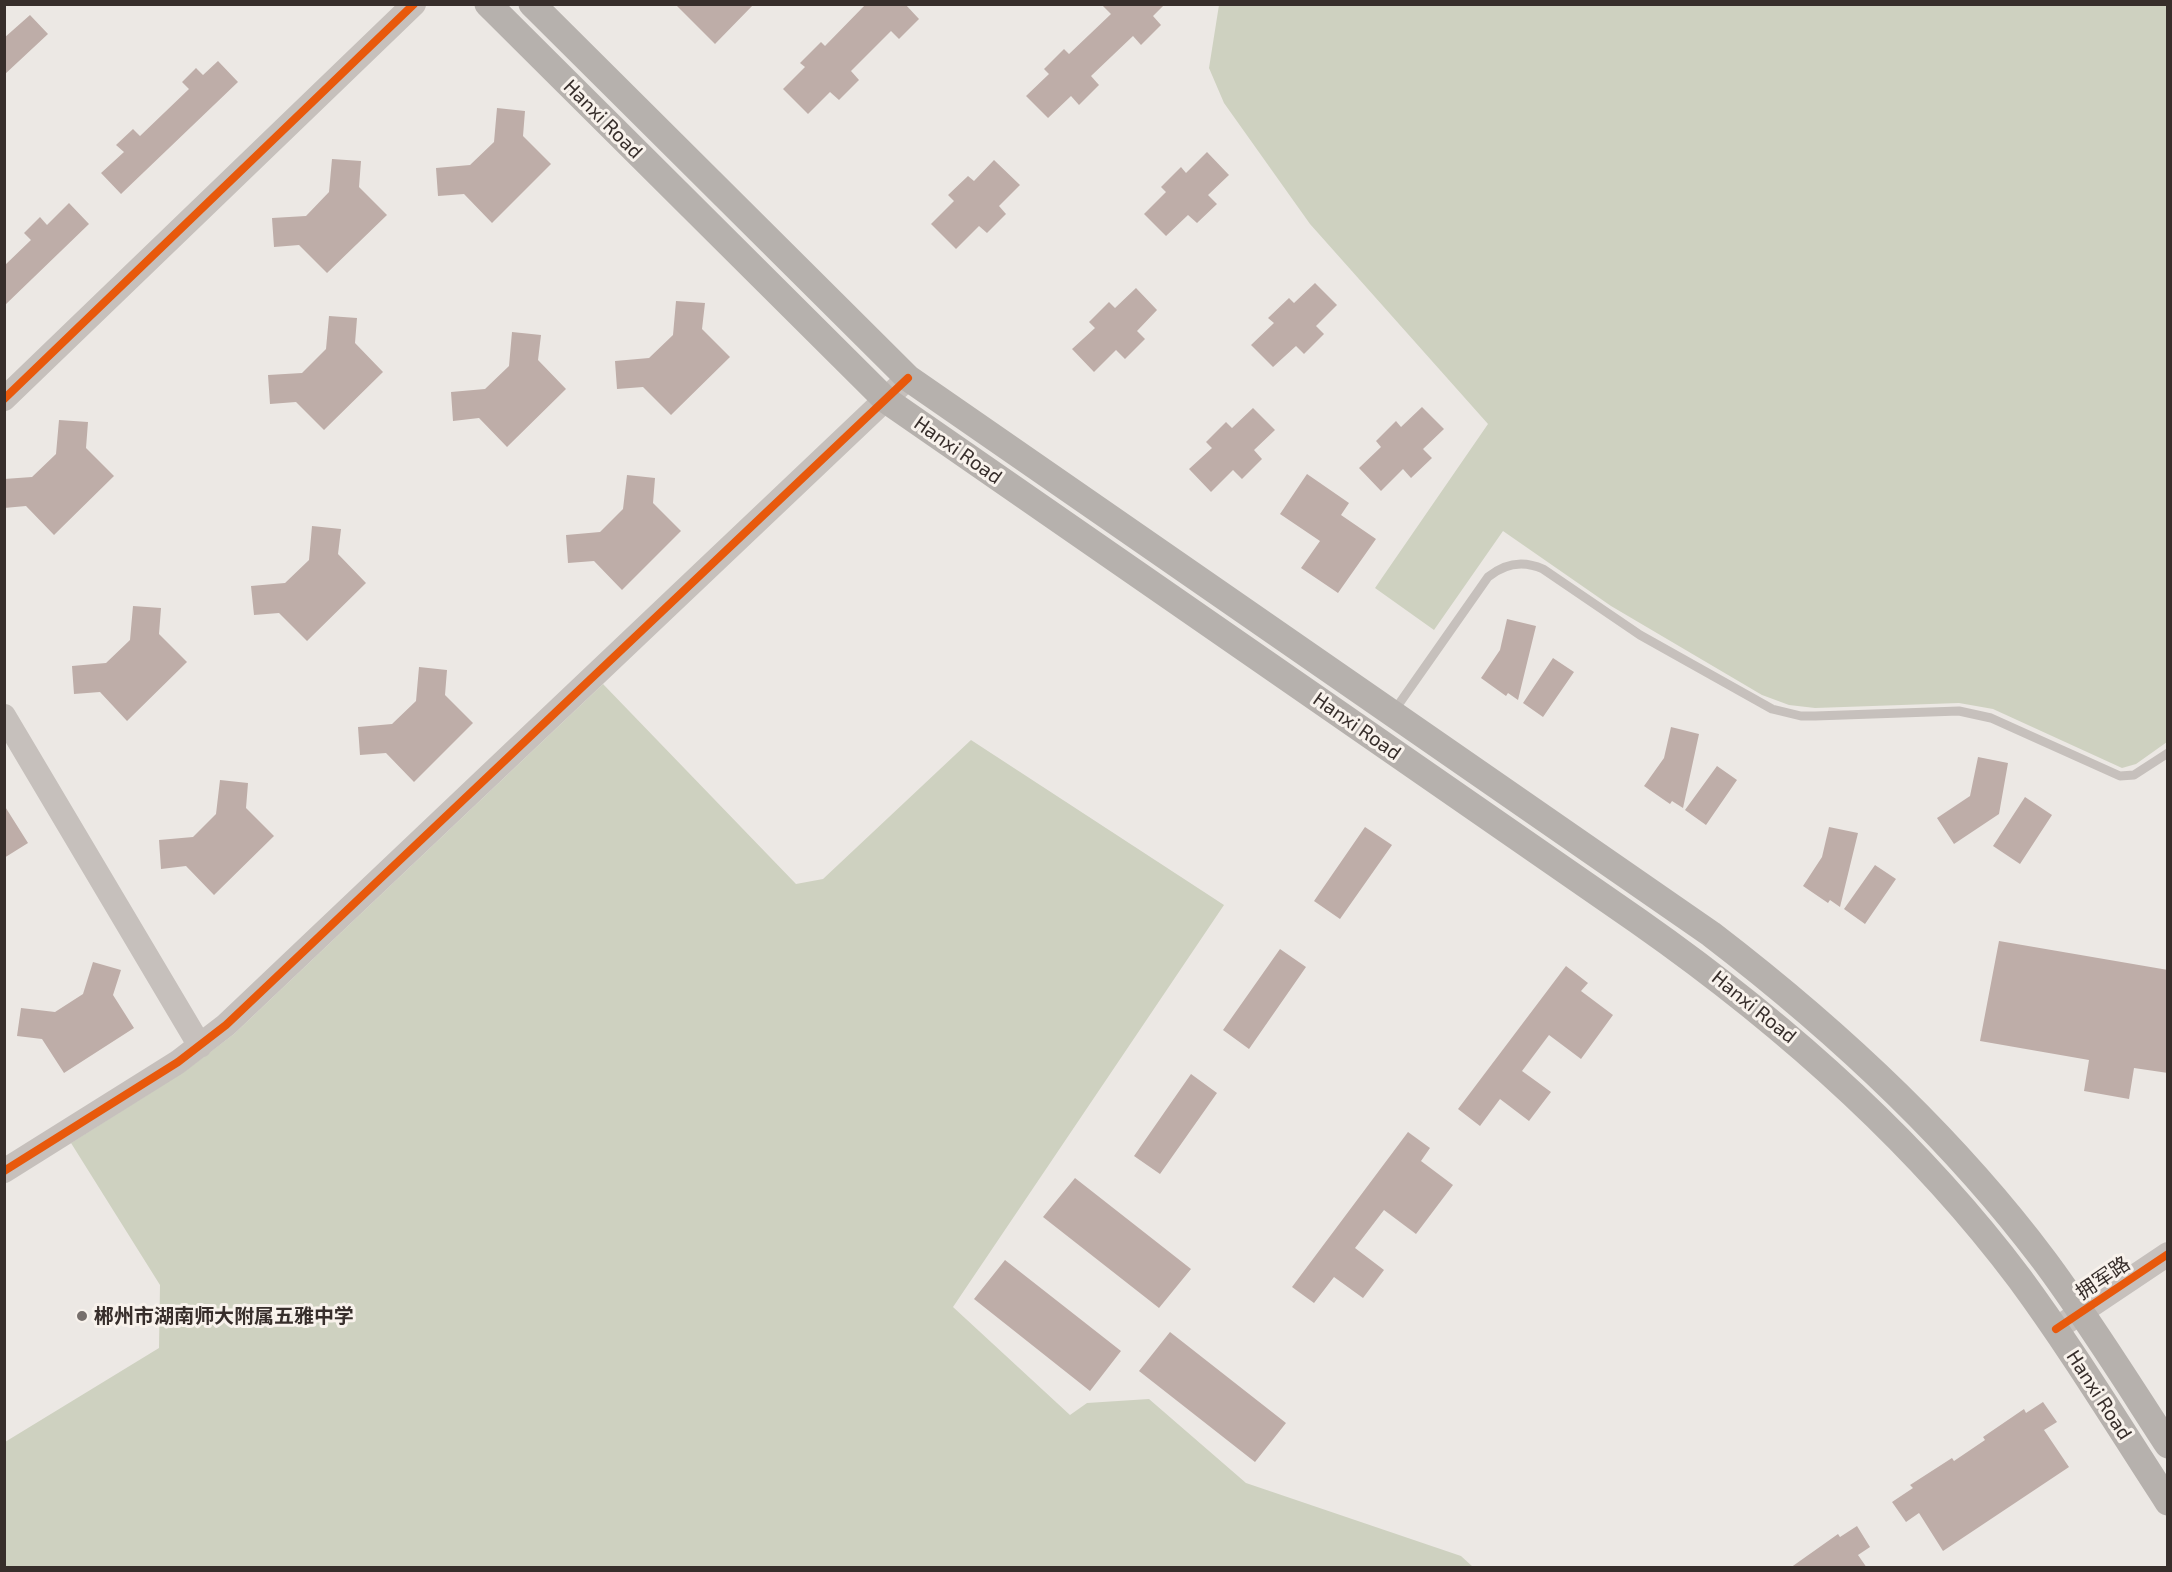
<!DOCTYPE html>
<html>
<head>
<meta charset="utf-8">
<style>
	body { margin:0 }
	#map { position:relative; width:2172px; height:1572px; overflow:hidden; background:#ece8e4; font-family:"Exo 2",sans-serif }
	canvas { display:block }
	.frame { position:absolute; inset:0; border:6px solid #372e2b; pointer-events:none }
</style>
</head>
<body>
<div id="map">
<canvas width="2172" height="1572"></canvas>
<div class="frame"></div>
</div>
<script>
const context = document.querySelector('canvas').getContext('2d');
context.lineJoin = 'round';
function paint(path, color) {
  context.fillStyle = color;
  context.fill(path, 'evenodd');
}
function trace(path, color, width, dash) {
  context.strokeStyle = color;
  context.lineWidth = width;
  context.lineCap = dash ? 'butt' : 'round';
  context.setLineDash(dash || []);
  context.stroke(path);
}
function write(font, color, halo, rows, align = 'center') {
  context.font = font + ' "Exo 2","Noto Sans SC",sans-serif';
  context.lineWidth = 6;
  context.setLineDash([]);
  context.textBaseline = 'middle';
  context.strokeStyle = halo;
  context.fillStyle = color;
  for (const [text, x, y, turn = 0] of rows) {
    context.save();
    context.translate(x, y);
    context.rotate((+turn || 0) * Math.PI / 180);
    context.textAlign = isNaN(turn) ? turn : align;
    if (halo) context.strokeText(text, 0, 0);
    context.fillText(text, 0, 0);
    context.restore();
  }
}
const green = new Path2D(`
	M1219,5H2167V742L2136,764L2122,768L1993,709L1959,703L1815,708L1789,705L1762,695L1611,606L1503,531L1434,630L1375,588L1488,424L1310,224L1224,103L1209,68Z
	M603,684L796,884L823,879L971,740L1224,905L953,1307L1070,1415L1087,1403L1149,1399L1246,1483L1461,1556L1473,1567L5,1568V1442L159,1348L160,1285L71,1143L185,1071L234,1034Z`);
const building = new Path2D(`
	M675,4H754L715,44Z
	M866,4H905L919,19L899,39L891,31L851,71L859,80L839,100L830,92L808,114L783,89L805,67L800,63L821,42L825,46Z
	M1101,4H1165L1153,16L1161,25L1141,45L1133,36L1091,76L1099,85L1079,105L1071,96L1048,118L1026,96L1049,74L1044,69L1064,49L1069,54L1111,14Z
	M30,15L48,34L4,75V38Z
	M218,61L238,82L121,194L101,173L124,152L116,145L133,129L140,136L189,89L182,82L196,68L203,75Z
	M497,108L525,111L523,136L551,164L492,223L464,194L438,196L436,168L470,165L494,142Z
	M1207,152L1229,175L1208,195L1217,204L1197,223L1188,215L1166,236L1144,214L1166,192L1161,187L1181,167L1186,173Z
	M332,159L361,161L359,187L387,215L327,273L299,245L274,247L272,218L306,216L329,192Z
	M994,160L1020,185L999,206L1006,214L987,233L979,226L956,249L931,224L954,201L948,195L968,176L974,181Z
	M69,203L89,224L4,306V266L31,240L24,233L40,217L47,225Z
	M1315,283L1337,305L1316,326L1324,334L1304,354L1296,346L1273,367L1251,345L1274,323L1268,318L1289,298L1294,303Z
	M1136,288L1157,310L1137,331L1145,339L1125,359L1116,350L1094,372L1072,349L1095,328L1089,322L1109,302L1115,308Z
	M676,301L705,303L702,329L730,357L671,415L643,387L617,389L615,361L649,358L673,335Z
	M329,316L357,318L355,343L383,372L324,430L296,402L270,404L268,375L302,373L326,349Z
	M512,332L541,335L538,360L566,389L507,447L479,418L453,421L451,392L485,389L509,366Z
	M1422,407L1444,429L1423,449L1432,458L1411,478L1403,469L1381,491L1359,468L1381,447L1376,441L1396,421L1401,427Z
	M1253,408L1275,430L1254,450L1262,459L1242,479L1233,470L1211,492L1189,469L1212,448L1206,442L1226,422L1232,428Z
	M59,420L88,422L86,448L114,476L54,535L26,506L4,508V479L32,477L56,454Z
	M1307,474L1349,503L1341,515L1376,539L1338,593L1301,568L1320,541L1280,514Z
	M627,475L655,478L653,503L681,531L622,590L594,561L568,563L566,535L600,532L623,509Z
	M312,526L341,529L338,554L366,583L307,641L279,613L254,615L251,586L285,583L309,560Z
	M133,606L161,608L159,634L187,662L127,721L100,692L74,694L72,666L106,663L130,640Z
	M1507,619L1536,626L1518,700L1508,693L1506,696L1481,678L1500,650Z
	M1553,658L1574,672L1543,717L1523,703Z
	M419,667L447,670L445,695L473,723L414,782L386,753L360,755L358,727L392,724L416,701Z
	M1671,727L1699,734L1683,808L1672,801L1670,804L1644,786L1664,758Z
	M1978,757L2008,763L1999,814L1954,844L1937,818L1970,796Z
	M1717,766L1737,780L1706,825L1685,810Z
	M220,780L248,783L246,808L274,836L214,895L186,866L161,869L159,840L193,837L216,814Z
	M2025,797L2052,815L2020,864L1993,846Z
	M4,805L28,843L4,858Z
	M1365,827L1392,845L1340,919L1314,901Z
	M1829,827L1858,833L1840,907L1830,900L1828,903L1803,886L1822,857Z
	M1875,865L1896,879L1865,924L1844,909Z
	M1999,941L2168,970V1073L2134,1068L2129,1099L2084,1091L2089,1060L1980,1041Z
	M1280,949L1306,967L1249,1049L1223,1030Z
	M93,962L121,970L113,995L134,1028L64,1073L42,1039L17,1036L21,1008L55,1012L83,994Z
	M1566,966L1588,983L1581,991L1613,1015L1581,1059L1549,1035L1522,1071L1551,1092L1529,1121L1500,1099L1480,1126L1458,1109Z
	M1191,1074L1217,1093L1160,1174L1134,1156Z
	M1408,1132L1430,1148L1421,1161L1453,1185L1416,1234L1384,1210L1355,1248L1384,1270L1363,1298L1334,1277L1314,1303L1292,1287Z
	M1075,1178L1191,1269L1159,1308L1043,1217Z
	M1005,1260L1121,1351L1090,1391L974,1299Z
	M1170,1332L1286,1423L1255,1462L1139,1371Z
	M2043,1402L2057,1422L2044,1430L2069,1467L1943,1551L1919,1513L1906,1522L1892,1502L1913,1488L1910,1485L1952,1458L1954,1461L1985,1440L1983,1437L2024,1409L2026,1413Z
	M1857,1526L1870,1547L1858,1555L1867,1568H1790L1838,1534L1840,1537Z`);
const service = new Path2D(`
	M1394,711L1488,577C1505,563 1523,560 1543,569L1640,635L1772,709L1801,716H1815L1959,711L1991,718L2120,776L2134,775L2168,753`);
const tertiary = new Path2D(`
	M4,399L414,4
	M4,716L200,1046
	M4,1171L178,1062L226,1025L908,378
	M2056,1329L2168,1254`);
const secondary = new Path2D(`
	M488,4L886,400L1638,921C1782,1022 1914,1138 2020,1279C2073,1351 2119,1427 2168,1502
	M532,4L908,378L1711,934C1835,1029 1950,1135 2044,1260C2088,1319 2127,1382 2168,1445`);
const cycleway = new Path2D(`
	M4,399L414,4
	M4,1171L178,1062L226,1025L908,378
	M2056,1329L2168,1254`);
const markers = [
	[82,1316,6,"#766f6c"]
];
const streetNames = [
	["Hanxi Road",603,119,45],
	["Hanxi Road",958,450,35],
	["Hanxi Road",1357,726,35],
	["Hanxi Road",1754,1007,39],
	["拥军路",2103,1278,-34],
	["Hanxi Road",2099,1395,57]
];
const poiNames = [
	["郴州市湖南师大附属五雅中学",94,1316]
];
paint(green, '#ced1c0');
paint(building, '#beada8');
trace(service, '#c6c0bc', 9);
trace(tertiary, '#c6c0bc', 24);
trace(secondary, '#b6b1ad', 27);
trace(cycleway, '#e8590c', 8);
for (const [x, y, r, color] of markers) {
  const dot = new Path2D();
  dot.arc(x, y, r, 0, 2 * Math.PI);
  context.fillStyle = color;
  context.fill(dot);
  trace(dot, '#f8f2ec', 2);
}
write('20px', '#372e2b', '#f8f2ec', streetNames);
write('bold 20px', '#372e2b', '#f8f2ec', poiNames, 'left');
</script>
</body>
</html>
